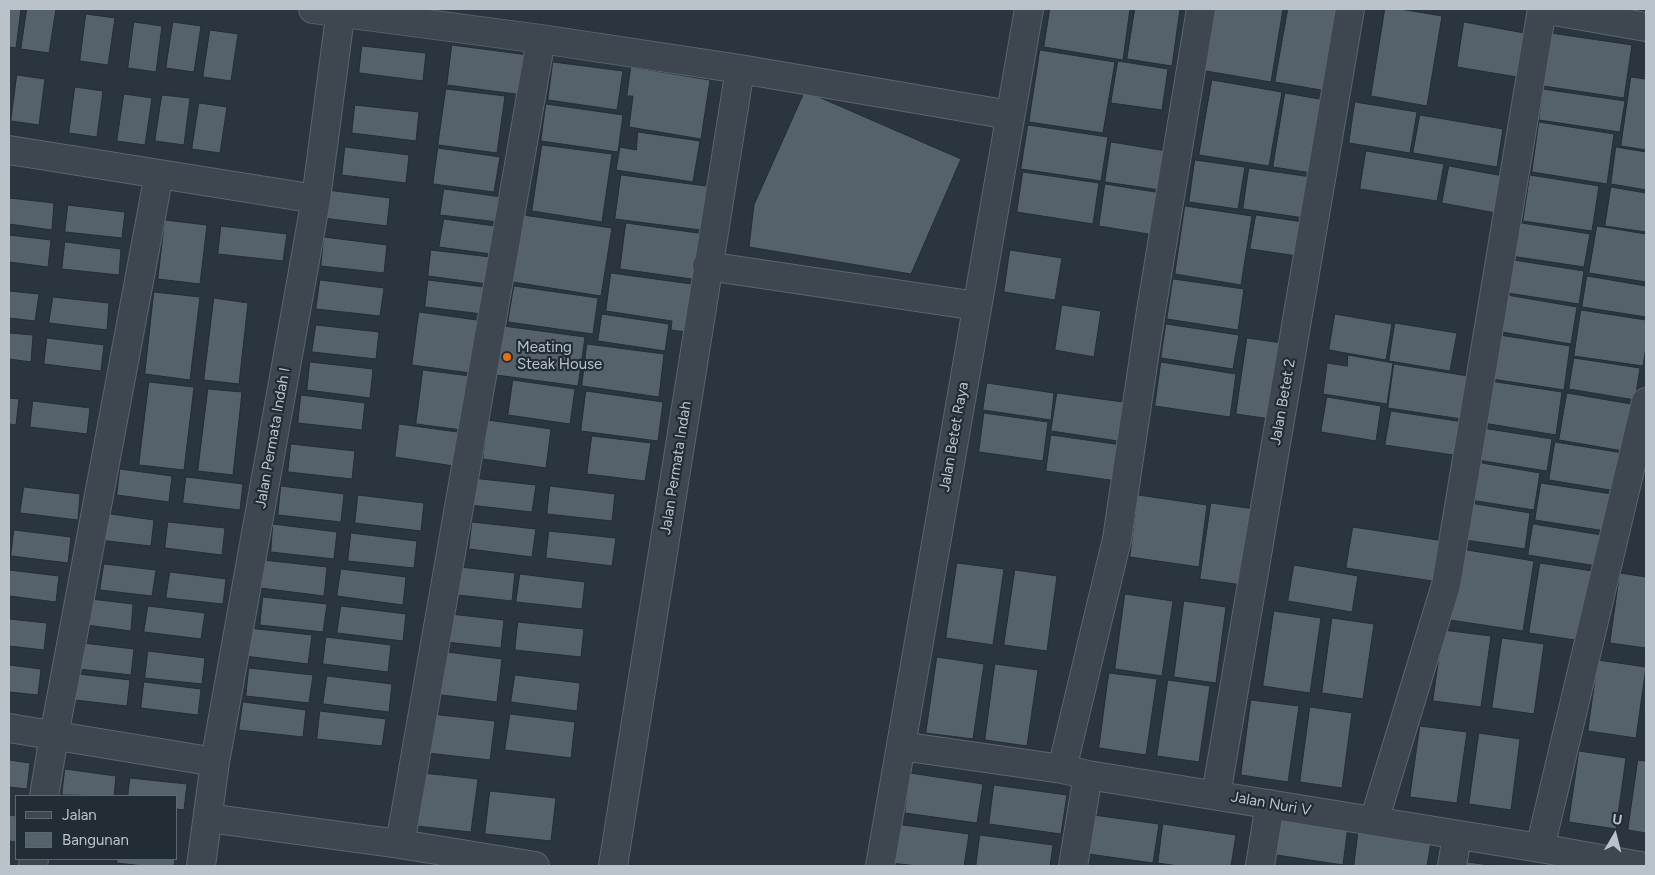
<!DOCTYPE html>
<html>
<head>
<meta charset="utf-8">
<style>
	body { margin:0 }
	#map { position:relative; width:1655px; height:875px; overflow:hidden; background:#2a353f; font-family:Figtree,sans-serif }
	canvas { display:block }
	.frame { position:absolute; inset:0; border:10px solid #bac2ca; pointer-events:none }
	.legend { position:absolute; left:15px; top:795px; width:162px; height:65px; box-sizing:border-box; background:#222c35; border:1px solid #5f6871; margin:0; padding:6px 9px; list-style:none; font-size:15px; color:#bac2ca }
	.legend li { display:flex; align-items:center; gap:10px; height:25px }
	.legend b { width:25px; border:1px solid #5f6871 }
	.north { position:absolute; left:1590px; top:810px; width:50px; height:50px; -webkit-text-stroke:4px #222c35; paint-order:stroke; rotate:8deg; font-size:14px; font-weight:700; line-height:20px; text-align:center; color:#bac2ca }
	.north::after { content:''; display:block; margin:auto; width:18px; height:22px; background:#bac2ca; clip-path:polygon(50% 0,100% 100%,50% 72%,0 100%) }
</style>
</head>
<body>
<div id="map">
<canvas width="1655" height="875"></canvas>
<div class="frame"></div>
<ul class="legend">
<li><b style="height:6px;background:#3e474f"></b>Jalan</li>
<li><b style="height:14px;background:#55626c"></b>Bangunan</li>
</ul>
<div class="north">U</div>
</div>
<script>
const context = document.querySelector('canvas').getContext('2d');
context.lineJoin = 'round';
function paint(path, color) {
  context.fillStyle = color;
  context.fill(path, 'evenodd');
}
function trace(path, color, width, dash) {
  context.strokeStyle = color;
  context.lineWidth = width;
  context.lineCap = dash ? 'butt' : 'round';
  context.setLineDash(dash || []);
  context.stroke(path);
}
function write(font, color, halo, rows, align = 'center') {
  context.font = font + ' Figtree,sans-serif';
  context.lineWidth = 4.5;
  context.setLineDash([]);
  context.textBaseline = 'middle';
  context.strokeStyle = halo;
  context.fillStyle = color;
  for (const [text, x, y, turn = 0] of rows) {
    context.save();
    context.translate(x, y);
    context.rotate((+turn || 0) * Math.PI / 180);
    context.textAlign = isNaN(turn) ? turn : align;
    if (halo) context.strokeText(text, 0, 0);
    context.fillText(text, 0, 0);
    context.restore();
  }
}
const building = new Path2D(`
	M9,9H21L16,48L9,47Z
	M27,9H56L49,53L21,49Z
	M1050,9H1130L1123,60L1044,47Z
	M1135,9H1180L1172,66L1127,59Z
	M1210,9H1283L1271,82L1200,70Z
	M1288,9H1346L1332,92L1275,82Z
	M1385,9H1400L1442,16L1427,106L1371,96Z
	M86,14L115,18L108,65L80,61Z
	M134,22L162,26L156,72L128,68Z
	M173,22L201,26L194,72L166,68Z
	M1464,22L1530,34L1523,78L1457,67Z
	M210,30L238,34L231,81L203,77Z
	M1551,33L1632,45L1624,98L1543,86Z
	M452,45L528,55L523,95L447,85Z
	M362,46L426,53L423,81L359,73Z
	M1040,50L1115,62L1103,133L1029,122Z
	M1118,61L1168,69L1162,110L1111,103Z
	M553,62L623,71L617,110L548,100Z
	M631,67L710,80L701,139L629,127L633,96H627Z
	M17,75L45,79L39,125L11,121Z
	M1631,77L1646,79V150L1621,146Z
	M1212,80L1282,92L1269,166L1199,155Z
	M75,87L103,91L97,137L69,133Z
	M446,89L505,96L497,153L438,145Z
	M1543,89L1625,101L1620,132L1539,120Z
	M805,91L961,159L911,274L749,247L754,205Z
	M1285,93L1331,101L1318,174L1273,167Z
	M124,94L152,98L145,145L117,141Z
	M162,95L190,98L184,145L155,141Z
	M1355,102L1417,112L1410,153L1349,143Z
	M199,103L227,107L220,153L192,149Z
	M546,104L623,115L618,152L541,141Z
	M355,105L419,112L416,141L352,133Z
	M1420,115L1503,129L1497,167L1413,153Z
	M1539,122L1614,134L1607,184L1532,172Z
	M1028,125L1108,137L1101,181L1021,169Z
	M638,132L700,141L693,182L616,170L620,147L636,150Z
	M1111,142L1173,152L1167,191L1105,182Z
	M542,145L612,154L602,222L532,211Z
	M345,147L409,155L406,183L342,175Z
	M1616,147L1646,152V190L1611,184Z
	M438,148L500,157L494,192L433,184Z
	M1366,151L1444,164L1437,201L1360,189Z
	M1195,160L1245,167L1238,209L1189,202Z
	M1449,166L1503,176L1496,213L1442,203Z
	M1249,168L1318,178L1311,219L1243,209Z
	M1023,172L1099,183L1093,224L1017,212Z
	M621,175L714,187L708,231L615,219Z
	M1530,175L1599,186L1592,231L1523,221Z
	M1105,184L1168,194L1161,236L1099,226Z
	M1611,187L1646,193V232L1605,226Z
	M444,189L509,198L506,223L440,215Z
	M327,190L390,198L387,226L323,218Z
	M9,198L54,203L52,230L9,224Z
	M68,205L125,212L122,238L65,232Z
	M1185,206L1252,216L1241,285L1175,274Z
	M523,215L612,228L601,296L513,282Z
	M1256,215L1310,223L1304,257L1250,249Z
	M444,219L502,227L498,255L439,247Z
	M165,220L207,225L200,284L158,279Z
	M1516,222L1590,234L1584,267L1511,256Z
	M626,223L705,234L699,280L620,269Z
	M221,226L287,234L283,261L218,254Z
	M1597,226L1646,234V282L1589,273Z
	M9,235L51,240L48,267L9,262Z
	M324,237L387,245L384,273L321,266Z
	M65,242L121,249L119,275L62,269Z
	M431,250L499,258L495,285L428,276Z
	M1010,250L1062,258L1055,300L1004,292Z
	M1507,259L1584,271L1579,304L1501,292Z
	M611,273L699,285L693,333L671,330L672,321L606,311Z
	M1587,276L1646,286V317L1582,307Z
	M1173,279L1244,289L1238,330L1167,319Z
	M320,280L384,288L380,316L316,309Z
	M428,280L493,288L490,315L425,307Z
	M514,286L598,298L593,334L508,322Z
	M9,291L39,294L35,321L9,318Z
	M154,292L200,297L190,380L145,374Z
	M1501,294L1577,307L1571,344L1496,331Z
	M53,297L109,303L107,330L49,323Z
	M214,298L248,303L239,384L204,380Z
	M1062,305L1101,311L1094,357L1055,350Z
	M1581,310L1646,320V347L1643,366L1574,356Z
	M419,312L484,321L477,374L412,365Z
	M602,314L669,324L665,351L598,341Z
	M1335,314L1392,324L1386,360L1329,350Z
	M1395,323L1457,333L1450,371L1389,361Z
	M1166,324L1239,335L1233,369L1161,358Z
	M316,325L379,332L376,359L312,352Z
	M503,326L585,337L578,386L496,375Z
	M9,333L33,335L31,362L9,359Z
	M1499,335L1570,346L1564,390L1492,379Z
	M47,338L104,345L101,371L44,364Z
	M1247,338L1289,344L1278,420L1236,414Z
	M587,344L664,354L659,397L582,386Z
	M1348,355L1393,363L1387,404L1323,394L1327,363L1347,366Z
	M1574,358L1640,368L1635,400L1569,389Z
	M310,362L373,369L370,398L307,390Z
	M1161,362L1236,374L1230,417L1155,406Z
	M1394,364L1474,377L1468,420L1388,408Z
	M423,370L478,377L470,431L416,424Z
	M513,380L575,389L570,424L508,415Z
	M1490,381L1562,392L1556,435L1483,423Z
	M149,382L194,387L184,470L139,465Z
	M987,383L1054,393L1051,420L983,410Z
	M208,389L242,392L233,475L198,471Z
	M586,391L663,402L658,441L581,431Z
	M1057,393L1123,402L1118,441L1051,431Z
	M1567,393L1637,405L1629,452L1559,440Z
	M301,395L365,403L362,430L298,423Z
	M1327,397L1381,406L1376,441L1321,432Z
	M9,398L19,399L16,425L9,424Z
	M33,401L90,408L87,434L30,427Z
	M1391,411L1464,422L1460,456L1385,445Z
	M984,413L1048,422L1043,461L979,452Z
	M488,420L551,429L546,468L483,459Z
	M399,424L465,433L460,467L395,457Z
	M1476,427L1552,439L1547,471L1471,459Z
	M1051,435L1122,445L1117,481L1046,471Z
	M592,436L651,443L645,481L587,474Z
	M1555,442L1623,453L1616,491L1549,480Z
	M291,444L355,451L352,479L288,472Z
	M1476,462L1540,473L1534,510L1470,500Z
	M120,469L172,476L169,502L117,495Z
	M186,477L243,484L240,510L183,503Z
	M472,478L536,485L532,512L469,505Z
	M1541,483L1618,495L1612,532L1535,520Z
	M281,486L344,494L341,522L278,515Z
	M550,486L615,494L612,521L547,514Z
	M24,487L80,494L78,520L20,513Z
	M358,495L424,503L421,531L355,523Z
	M1138,495L1207,505L1199,567L1130,557Z
	M1211,503L1255,509L1243,585L1200,579Z
	M1470,503L1530,513L1525,549L1465,540Z
	M103,513L154,520L151,546L99,540Z
	M168,522L225,528L222,555L165,548Z
	M472,522L536,529L532,557L469,549Z
	M273,524L337,532L334,559L271,552Z
	M1533,524L1608,536L1603,567L1528,555Z
	M1353,527L1444,541L1439,582L1346,568Z
	M14,530L71,537L68,563L11,556Z
	M549,531L616,538L612,566L546,558Z
	M351,533L417,541L414,568L348,561Z
	M1461,549L1534,561L1523,631L1450,620Z
	M263,560L327,567L324,596L260,588Z
	M957,563L1004,569L993,645L946,638Z
	M1540,563L1599,572L1588,642L1529,633Z
	M104,564L156,570L152,596L100,590Z
	M1294,565L1358,576L1352,612L1288,601Z
	M451,566L515,573L512,601L449,594Z
	M341,569L406,577L403,605L337,596Z
	M9,570L59,576L56,602L9,596Z
	M1015,570L1057,576L1047,651L1004,645Z
	M170,572L226,579L223,604L166,598Z
	M1620,573L1646,577V648L1610,643Z
	M520,574L585,582L582,609L516,602Z
	M1125,594L1173,601L1162,676L1115,669Z
	M263,597L327,604L323,632L260,625Z
	M82,598L133,604L131,631L79,624Z
	M1184,601L1226,607L1216,683L1174,677Z
	M148,606L205,613L201,639L144,632Z
	M341,606L406,614L403,641L337,633Z
	M1274,611L1321,618L1310,693L1263,686Z
	M441,613L504,620L501,648L437,641Z
	M1332,618L1374,624L1363,699L1322,693Z
	M9,619L47,623L44,650L9,646Z
	M518,622L584,629L581,657L515,650Z
	M248,628L312,635L308,664L245,656Z
	M1443,630L1491,636L1481,707L1433,701Z
	M326,637L391,645L388,672L323,664Z
	M1502,638L1544,644L1534,714L1492,708Z
	M83,643L134,649L131,675L79,669Z
	M148,651L205,658L202,684L145,678Z
	M439,651L502,659L497,702L434,694Z
	M937,657L984,664L973,739L926,733Z
	M1598,660L1646,667L1636,738L1588,731Z
	M995,664L1038,670L1027,746L985,740Z
	M9,665L41,669L38,695L9,692Z
	M249,668L313,675L309,703L246,696Z
	M1109,673L1157,679L1146,755L1099,748Z
	M78,674L130,680L127,706L75,700Z
	M515,675L580,683L577,711L511,702Z
	M327,676L392,684L389,712L323,704Z
	M1168,680L1210,686L1199,762L1157,756Z
	M144,682L201,689L198,715L141,708Z
	M1251,700L1299,706L1288,782L1241,775Z
	M243,702L306,710L303,737L239,730Z
	M1310,707L1352,713L1342,788L1300,782Z
	M320,711L386,719L382,746L317,739Z
	M431,714L495,721L490,760L427,753Z
	M510,714L575,722L571,758L505,750Z
	M1420,726L1467,732L1457,803L1410,797Z
	M1479,733L1520,739L1511,810L1469,804Z
	M1579,751L1626,758L1616,829L1569,822Z
	M9,760L30,763L27,789L9,787Z
	M1638,760L1646,761V833L1628,830Z
	M65,769L116,776L114,796L62,795Z
	M414,772L478,779L471,832L407,825Z
	M910,773L983,784L977,823L905,813Z
	M130,778L187,784L184,810L176,809V796H128Z
	M994,785L1067,795L1061,834L989,824Z
	M490,791L556,798L551,841L485,834Z
	M1086,814L1159,824L1153,863L1081,853Z
	M9,815L16,816V842L9,841Z
	M1275,816L1348,826L1343,865L1270,854Z
	M896,824L969,834L964,866H917L891,863Z
	M1163,824L1236,835L1231,866H1178L1158,863Z
	M1359,826L1432,836L1427,866H1354Z
	M980,835L1053,845L1050,866H976Z
	M117,859H175L174,866H144L117,863Z
	M1460,861L1497,866H1459Z`);
const minor = new Path2D(`
	M313,9L541,39L740,69L1010,115
	M1542,9L1646,27
	M9,150L316,199
	M707,266L977,306
	M9,728L215,762
	M901,746L1062,769L1088,775L1540,848L1640,866
	M1062,769L1117,539L1150,317L1201,9
	M1216,795L1350,9
	M44,796L54,736L159,174
	M208,818L400,844L535,866
	M1374,821L1446,585L1542,9
	M400,844L541,39
	M1540,848L1646,402
	M33,866L34,859
	M201,866L215,762L316,199L341,9
	M613,866L740,69
	M880,866L1029,9
	M1073,866L1088,775
	M1260,866L1270,804
	M1452,866L1457,836`);
const markers = [
	[507,357,5,"#e8710a"]
];
const poiNames = [
	["Meating",517,348],
	["Steak House",517,365]
];
const streetNames = [
	["Jalan Betet 2",1283,402,-80],
	["Jalan Betet Raya",954,437,-80],
	["Jalan Permata Indah I",273,438,-80],
	["Jalan Permata Indah",676,468,-81],
	["Jalan Nuri V",1271,804,10]
];
paint(building, '#55626c');
trace(building, '#242e37', 1);
trace(minor, '#5b656d', 30);
trace(minor, '#3e474f', 28);
for (const [x, y, r, color] of markers) {
  const dot = new Path2D();
  dot.arc(x, y, r, 0, 2 * Math.PI);
  context.fillStyle = color;
  context.fill(dot);
  trace(dot, '#222c35', 2);
}
write('15px', '#bac2ca', '#222c35', poiNames, 'left');
write('15px', '#bac2ca', '#222c35', streetNames);
</script>
</body>
</html>
